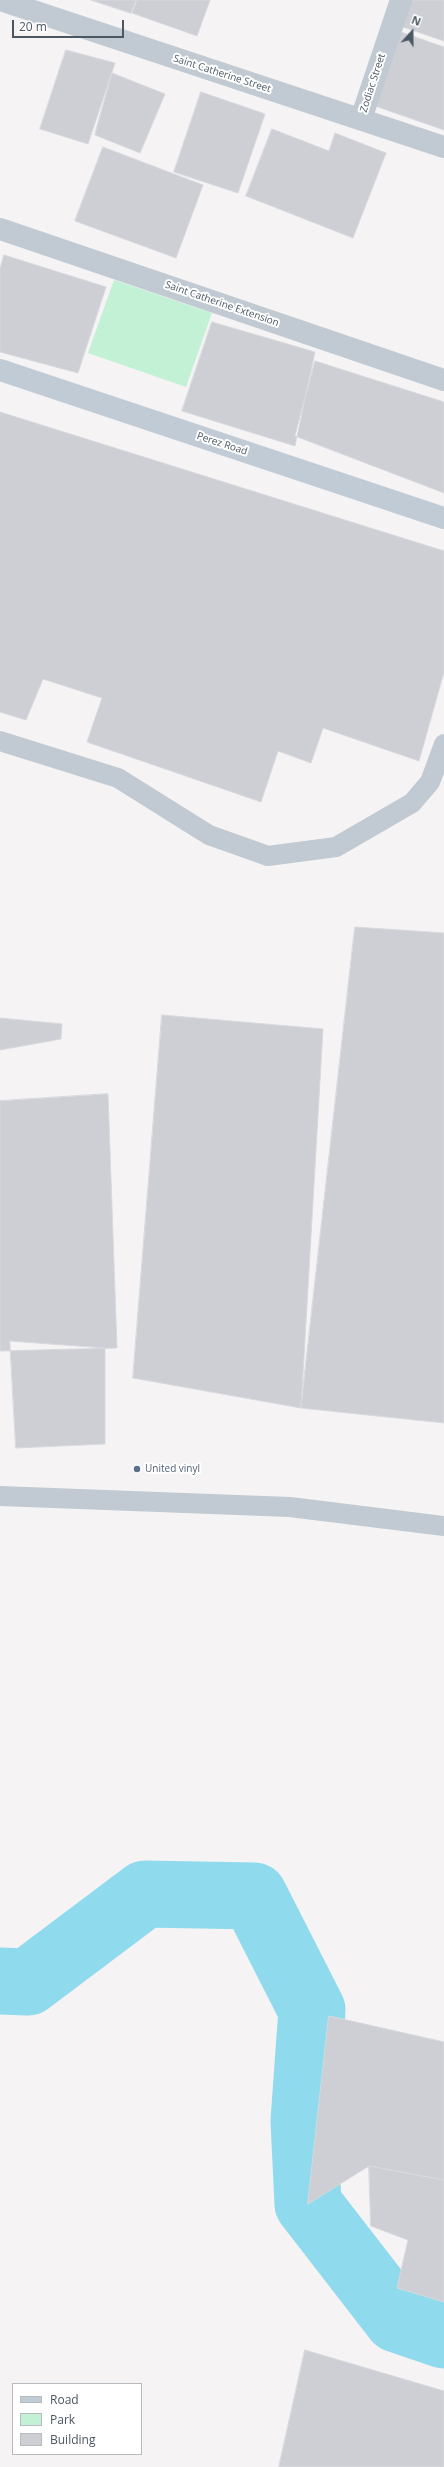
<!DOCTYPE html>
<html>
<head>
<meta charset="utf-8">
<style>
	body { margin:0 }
	#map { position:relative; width:444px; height:2467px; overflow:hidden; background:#f5f3f3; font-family:"Open Sans",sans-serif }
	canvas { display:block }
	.legend { position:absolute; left:12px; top:2383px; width:130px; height:72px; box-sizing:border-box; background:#fff; border:1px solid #b7bbc0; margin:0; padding:5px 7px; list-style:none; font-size:12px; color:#4a5661 }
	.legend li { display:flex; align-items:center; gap:8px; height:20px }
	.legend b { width:20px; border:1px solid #b7bbc0 }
	.north { position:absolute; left:392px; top:12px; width:40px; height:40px; -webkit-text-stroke:3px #fff; paint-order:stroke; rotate:21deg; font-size:11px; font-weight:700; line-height:16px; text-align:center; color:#4a5661 }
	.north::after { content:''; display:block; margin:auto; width:14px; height:18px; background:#4a5661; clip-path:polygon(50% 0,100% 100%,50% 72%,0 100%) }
	.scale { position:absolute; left:12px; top:20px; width:112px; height:18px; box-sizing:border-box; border:2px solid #4a5661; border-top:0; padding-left:5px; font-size:12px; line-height:14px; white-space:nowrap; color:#4a5661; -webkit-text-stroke:3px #fff; paint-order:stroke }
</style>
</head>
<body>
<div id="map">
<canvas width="444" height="2467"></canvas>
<ul class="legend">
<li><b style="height:5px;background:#c1cbd6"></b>Road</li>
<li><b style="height:11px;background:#c3f1d5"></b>Park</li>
<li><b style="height:11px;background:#cdcfd5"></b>Building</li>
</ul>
<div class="north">N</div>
<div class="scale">20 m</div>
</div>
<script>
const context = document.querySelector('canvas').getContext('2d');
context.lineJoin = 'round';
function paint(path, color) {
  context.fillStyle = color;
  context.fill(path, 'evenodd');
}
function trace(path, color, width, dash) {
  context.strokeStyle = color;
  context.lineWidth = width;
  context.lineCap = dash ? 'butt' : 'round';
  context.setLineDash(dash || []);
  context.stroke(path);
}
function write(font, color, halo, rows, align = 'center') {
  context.font = font + ' "Open Sans",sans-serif';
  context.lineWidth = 4;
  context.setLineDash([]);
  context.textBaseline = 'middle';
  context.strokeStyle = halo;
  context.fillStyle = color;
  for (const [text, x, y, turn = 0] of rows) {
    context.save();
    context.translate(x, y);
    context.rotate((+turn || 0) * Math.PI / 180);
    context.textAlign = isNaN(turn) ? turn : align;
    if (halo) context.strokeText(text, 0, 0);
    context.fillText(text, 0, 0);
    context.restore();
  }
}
const green = new Path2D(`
	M114,280L212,313L186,387L88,353Z`);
const river = new Path2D(`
	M0,1981L28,1982L145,1894L254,1896L312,2010L304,2121L308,2204L397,2319L444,2335`);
const building = new Path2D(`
	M91,0H136L131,13Z
	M137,0H210L197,36L132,13Z
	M409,0H444V41L400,26Z
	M401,32L444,47V130L375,106Z
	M66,50L115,63L88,144L40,129Z
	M112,73L165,94L140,153L95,135Z
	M201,92L265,114L238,193L174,172Z
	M272,129L329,151L335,133L386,153L353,238L246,196Z
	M103,147L203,185L176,258L75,221Z
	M4,255L106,287L78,373L0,352V269Z
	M212,322L315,352L295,446L182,411Z
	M315,361L444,402V493L295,436Z
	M0,412L444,551V672L419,761L323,728L311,763L278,751L261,802L87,742L102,698L43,679L26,720L0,712Z
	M355,927L444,933V1423L301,1408Z
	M162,1015L323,1029L301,1408L133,1378Z
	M0,1018L62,1024L61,1039L0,1050Z
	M108,1094L117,1348L0,1351V1101Z
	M10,1341L105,1348V1444L16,1448Z
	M329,2016L444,2042V2180L369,2166L308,2204Z
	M369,2166L444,2180V2302L397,2288L408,2240L371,2226Z
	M305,2350L444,2391V2467H279Z`);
const lane = new Path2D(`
	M0,741L118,778L209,835L268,856L336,847L412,803L430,782L444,744
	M0,1496L290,1507L444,1526`);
const street = new Path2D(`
	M0,0L444,147
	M361,119L401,0
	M0,229L444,380`);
const secondary = new Path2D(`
	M0,370L444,518`);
const markers = [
	[137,1469,4,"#5c6f8a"]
];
const streetNames = [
	["Saint Catherine Street",222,74,18],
	["Zodiac Street",373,83,-72],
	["Saint Catherine Extension",222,304,19],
	["Perez Road",222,444,18]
];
const serviceNames = [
	["United vinyl",145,1469]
];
paint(green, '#c3f1d5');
trace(river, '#90daee', 67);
paint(building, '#cdcfd5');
trace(building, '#d7d9de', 1);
trace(lane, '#c1cad2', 20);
trace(street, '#c1cad2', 22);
trace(secondary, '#c1cbd6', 22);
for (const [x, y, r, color] of markers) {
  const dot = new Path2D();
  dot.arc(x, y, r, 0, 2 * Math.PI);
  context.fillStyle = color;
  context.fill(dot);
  trace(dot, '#fff', 1.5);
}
write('10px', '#4a5661', '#fff', streetNames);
write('10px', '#4e5e75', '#fff', serviceNames, 'left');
</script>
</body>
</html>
